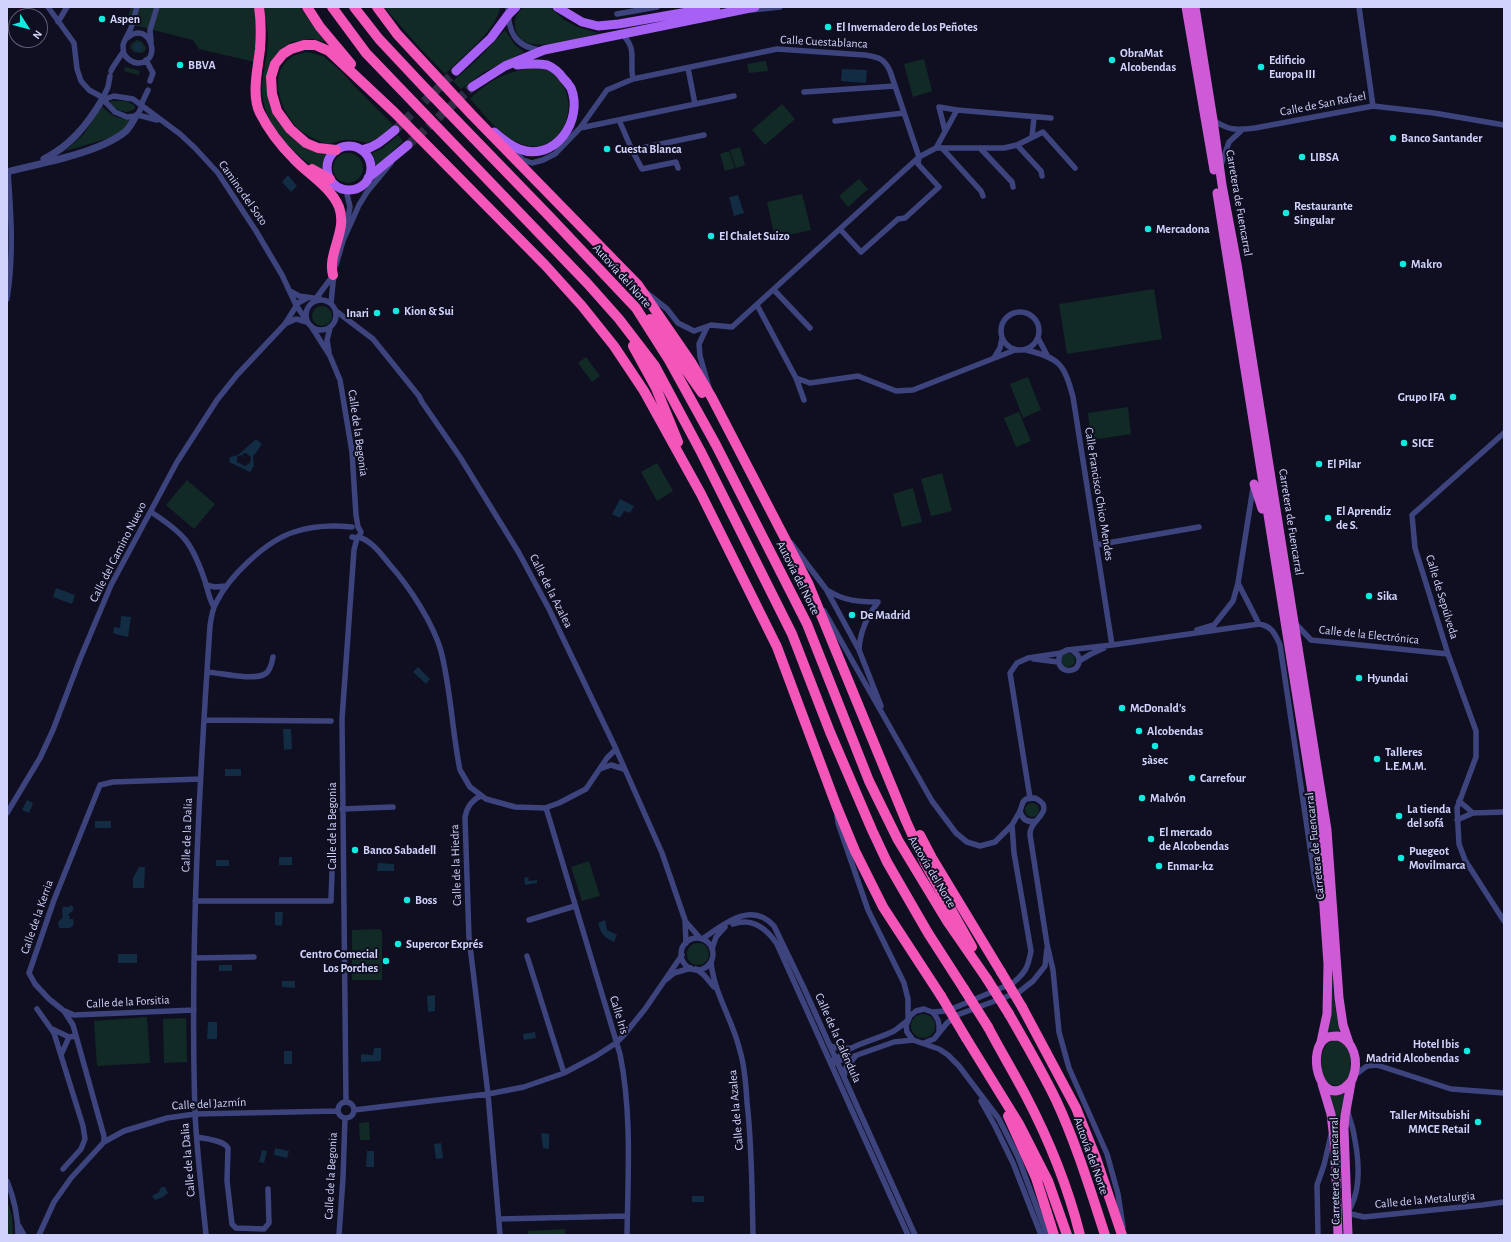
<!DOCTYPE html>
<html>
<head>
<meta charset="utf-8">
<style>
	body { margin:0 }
	#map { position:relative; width:1511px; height:1242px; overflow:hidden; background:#0f0f21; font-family:"Alegreya Sans",sans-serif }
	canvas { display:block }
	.frame { position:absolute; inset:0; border:8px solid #d1d3fc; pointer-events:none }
	.north { position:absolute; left:8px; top:8px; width:40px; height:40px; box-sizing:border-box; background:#0f0f21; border:1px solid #5d5d79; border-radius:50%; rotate:126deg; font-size:11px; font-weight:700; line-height:16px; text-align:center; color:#d1d3fc }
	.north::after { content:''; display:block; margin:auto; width:14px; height:18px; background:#10eadf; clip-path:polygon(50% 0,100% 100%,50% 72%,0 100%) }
</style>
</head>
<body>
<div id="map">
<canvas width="1511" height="1242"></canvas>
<div class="frame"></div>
<div class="north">N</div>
</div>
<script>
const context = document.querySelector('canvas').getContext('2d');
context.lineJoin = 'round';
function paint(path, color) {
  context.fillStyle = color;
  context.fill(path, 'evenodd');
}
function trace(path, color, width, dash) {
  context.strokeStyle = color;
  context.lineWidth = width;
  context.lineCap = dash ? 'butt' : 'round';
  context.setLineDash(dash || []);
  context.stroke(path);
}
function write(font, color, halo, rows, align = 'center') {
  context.font = font + ' "Alegreya Sans",sans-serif';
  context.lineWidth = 4;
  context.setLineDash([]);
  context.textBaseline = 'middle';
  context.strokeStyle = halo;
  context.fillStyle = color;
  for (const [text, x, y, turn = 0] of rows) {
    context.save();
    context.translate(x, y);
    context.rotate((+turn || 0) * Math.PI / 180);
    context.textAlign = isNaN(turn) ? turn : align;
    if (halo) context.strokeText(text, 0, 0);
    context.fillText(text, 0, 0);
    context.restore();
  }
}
const green = new Path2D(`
	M131,7H254L256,33L255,62L199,49L193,40L126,23Z
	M264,7H300L325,42L312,39L304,40L292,42L280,50L267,89L270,106L277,118L327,154L323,161V174C294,154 261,125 262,87C263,69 269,52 268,34C267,25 265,16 264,7Z
	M384,7H500C498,29 460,59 445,74L419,47Z
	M524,7H550L564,20L578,27L598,33C578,38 518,60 515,26C514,18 518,11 524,7Z
	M505,30L515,45L524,52L484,72L461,89L453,81L478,59Z
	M137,40L141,41L146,47L145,51L141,53L134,52L130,48L131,44Z
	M306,52L323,56L341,71L357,89L393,125L380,137L366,143C359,141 352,139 345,140C338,140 331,146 324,143C316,140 306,135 300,130C282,115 267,76 289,59C293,55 301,54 306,52Z
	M924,59L932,91L913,97L904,64Z
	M766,61L768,71L749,73L747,64Z
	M125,67L140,71L139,75L124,71Z
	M534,68C539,69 545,69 549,71C589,96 562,164 517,142C498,134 484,114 470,99C489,80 507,71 534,68Z
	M111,101H126L134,105L135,108C128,115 117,111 111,104Z
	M782,104L795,119L765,145L752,130Z
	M102,106C111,116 118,119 131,120L123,131L109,138L65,151L84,134Z
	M398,135L403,141L376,168L375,161L372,153L383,148Z
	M740,147L745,165L736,168L730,150Z
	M729,151L735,168L725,171L720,154Z
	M333 168a15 15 0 1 1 30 0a15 15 0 1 1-30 0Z
	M859,179L868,189L848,207L839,196Z
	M802,194L811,230L775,238L767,202Z
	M1154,289L1162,339L1067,354L1059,304Z
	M312 316a10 10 0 1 1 20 0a10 10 0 1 1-20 0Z
	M586,357L600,376L592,382L578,363Z
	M1028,377L1041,410L1023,418L1010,384Z
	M1128,407L1131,434L1091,440L1088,413Z
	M1019,412L1031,441L1016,447L1004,418Z
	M657,463L673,491L657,501L641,472Z
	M942,473L952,511L931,516L921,479Z
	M187,480L215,504L194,529L166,505Z
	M913,488L922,522L902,527L893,494Z
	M1061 660a7 7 0 1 1 14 0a7 7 0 1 1-14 0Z
	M1025 810a7 7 0 1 1 14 0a7 7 0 1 1-14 0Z
	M589,861L600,896L582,901L571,867Z
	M379,929L382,931V979L381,980H352V930Z
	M687 954a11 11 0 1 1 22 0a11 11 0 1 1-22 0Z
	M1332,980L1334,1001L1341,1033H1327L1331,1008Z
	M911 1026a12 12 0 1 1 24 0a12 12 0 1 1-24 0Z
	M147,1017L150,1063L97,1066L94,1021Z
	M186,1018L187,1062L164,1063L163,1019Z
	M1333,1040C1353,1040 1352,1067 1348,1080L1339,1086C1336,1085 1332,1085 1329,1084C1318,1077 1318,1045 1333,1040Z
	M1329,1093L1337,1095L1345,1093L1340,1122L1339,1147L1337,1127Z
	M369,1122L370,1140H360L359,1123Z
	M7,1200L12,1216L13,1235H7Z
	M565,1229V1235H528V1231Z`);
const water = new Path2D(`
	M133.5 47a4.5 4.5 0 1 1 9 0a4.5 4.5 0 1 1-9 0Z
	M842,69L867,70L866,83L841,81Z
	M288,175L297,186L291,192L282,182Z
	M738,195L744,213L734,216L729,197Z
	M256,439L262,444L253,457L254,466L250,472L229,462L230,457L238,455ZM246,453L251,457L250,463L245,466L237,462V457L241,455L243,457H244L242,454Z
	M620,499L634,506L630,513L624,511L620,518L612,514Z
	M56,588L75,595L72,604L53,597Z
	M121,616L131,617L128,637L119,635L113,633L114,627L120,628Z
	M418,667L430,679L426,684L413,672Z
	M283,729H291L292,749L284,750Z
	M225,769H241V776H225Z
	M27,800L33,803L29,813L22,810Z
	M95,821H111V828H95Z
	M279,857H292V865H279Z
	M216,860H229V866H216Z
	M378,863L394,864V871H377Z
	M139,867H145L144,888H133V878Z
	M528,877L529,881L537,880V883L525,885L524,878Z
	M71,905L74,908L72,912L70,913L68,915L70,917L69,919H73L74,923L72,927L69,928H59L58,922L63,917L62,910L63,907H69Z
	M275,912H283L282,926L275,925Z
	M605,920L607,930L617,935L614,942C604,937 601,934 598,923Z
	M118,954H137V963H118Z
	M219,965H232V971H219Z
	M282,981H295V988L282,987Z
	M435,995V1011L428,1012L427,996Z
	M208,1022H217V1039H207Z
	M535,1032L536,1038L524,1040L523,1034Z
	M374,1048H381V1061L361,1062V1054L373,1055Z
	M284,1051H292V1064H284Z
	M543,1133L549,1134V1149L543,1148L541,1134Z
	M441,1143L443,1158L436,1159L434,1144Z
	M275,1148L289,1151L287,1158L274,1155Z
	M262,1150L267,1151L264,1163L259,1162Z
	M367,1151H374V1167H366Z
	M161,1187H165L168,1193L163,1197L155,1200L152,1196L159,1192Z
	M692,1196H704V1202H692Z`);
const primaryTunnel = new Path2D(`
	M395,130L456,71
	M408,145L472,87`);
const minor = new Path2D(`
	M48,7L74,43L77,69L81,81L89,90L100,96L115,112L127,117L137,116L142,106
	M508,7C508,31 514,47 541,50
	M1359,7L1373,106
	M752,10L780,7
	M617,14L657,7
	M58,22L67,7
	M622,34C638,50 629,59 633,79
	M127,38C150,18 164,64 137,63C131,62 127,59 124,54C123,51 123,48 123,45C125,38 130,32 132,25C134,19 135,13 137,7
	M151,41L150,30L157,7
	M146,60L153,73L150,81
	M688,68L695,104
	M111,71L113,67L123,52
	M804,92L895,86
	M102,100L114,96L133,99L180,134L195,148L218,173L256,231L282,275L296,305L306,320
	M102,100L108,87L110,76
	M141,105L148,90
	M138,115L157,120
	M619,120L632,150L704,135
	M1213,120C1230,131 1235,130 1255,128L1373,106L1434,113L1504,125
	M835,121L904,113
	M580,128L734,96
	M945,131L939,107L957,110
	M1032,137L1034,117
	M1017,145L1041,171L1042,176
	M511,148L523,160L532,163L543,160L555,154L580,128L607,90L633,79L777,49L865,55C878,57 884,58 890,71L919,157L732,327L711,325L694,331L678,323L667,309L647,293
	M936,148L957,110L1051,118
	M942,148L981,191L983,196
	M980,148L1012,182L1013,187
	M632,150L642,169L676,162L678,168
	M1221,165L1229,142L1242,130
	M346,190L350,207L346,228
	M840,229L861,252L898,219L905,218L939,187L918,164L919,157L936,148H1004L1017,145L1043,132L1075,168
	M342,243L359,205L367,192L391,163
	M336,265L343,241
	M774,290L810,328
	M290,291L299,296L320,299
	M7,299C14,256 11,214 8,172
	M306 315a15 15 0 1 1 30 0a15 15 0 1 1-30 0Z
	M314,301L332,277
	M331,303L334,273
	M757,305L796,378L810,383L858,376L896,391L913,390L1015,350
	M336,311L373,339L419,396L422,402L460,457L519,553L549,609L616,749L662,853L685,920L686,943
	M1001 331a19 19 0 1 1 38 0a19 19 0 1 1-38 0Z
	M287,323L296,319L307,322
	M311,326L330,356L340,380L352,452L356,515L358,527L361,532L358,538L352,537
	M707,327L699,344L700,356L709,388
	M1038,338L1047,355
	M1026,350C1060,358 1064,364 1073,397L1112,645
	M329,352L327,340L330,328
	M994,358L1000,348L1002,338
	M796,378L804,400
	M1504,433L1412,515L1415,548L1448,654L1476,731V757L1457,808L1459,844L1465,860L1504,921
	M151,512C185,534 192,543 205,581C208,590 209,599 214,607
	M359,537C372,541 382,555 390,565C409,586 433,623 441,651C451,690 452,731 460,770L470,787L486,799L515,807L545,808L559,803L586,789L607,758L616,749
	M791,543L826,589L859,650L881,706
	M1096,545L1199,527
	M1238,583L1259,624
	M206,585L215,587L226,586
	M827,590C844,601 859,602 878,602C867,617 860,631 859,650
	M824,611L932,801L956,833L967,842L980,846L995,842L1012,825L1020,811L1023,802L1026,799L1035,798C1056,808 1034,819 1031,829C1030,831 1030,833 1030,835L1047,944L1053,970L1059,1032L1069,1068L1107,1154L1118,1194L1123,1227
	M1295,623L1311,640L1448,654
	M1197,630L1214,625L1233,601L1238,583L1253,488
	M1061,653C1051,672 1078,677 1079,661C1080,656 1076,653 1072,650
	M1034,659L1058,662
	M1079,661L1091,654L1104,648
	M207,672C221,673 253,681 265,674C270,671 272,663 273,657
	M204,720L331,721
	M600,769L611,765L624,769
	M481,796C471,800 467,807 465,817L469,938L488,1094L500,1235
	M1030,798L1010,673L1017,663L1028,658L1061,653L1067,650L1112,645L1259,624C1272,626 1275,634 1280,645L1315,881L1320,900
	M1459,801L1473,813
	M545,808L547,811L620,1054C632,1113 628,1175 627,1235
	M342,809L393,807
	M1020,811C1022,819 1027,823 1036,821
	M7,813L40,758L53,730L80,659L111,585L177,462L217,400L237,375L285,324L298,303L307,298
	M837,816L838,823L868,910L904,983L908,999V1019
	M1457,820L1473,813L1504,812
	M1012,825L1014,853L1031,951C1028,967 1026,972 1013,983L947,1011L932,1012L924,1009L916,1011L910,1016L906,1026L907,1032L913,1040L939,1049L948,1055L959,1066L999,1119L1018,1157L1047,1235
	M195,901H331L332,872
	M529,920L575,906
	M686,922L700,938
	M733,924C752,917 767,929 777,944L908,1235
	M681 954a16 16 0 1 1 32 0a16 16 0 1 1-32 0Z
	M702,939C723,925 751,900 774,926L803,986L915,1235
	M712,949L716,937L725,927
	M527,956L564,1073
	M195,958L254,957
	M711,962C714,994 733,1020 740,1051C745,1067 746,1085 747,1102C752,1146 752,1190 753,1235
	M696,969L704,975L714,987
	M667,979L674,973L691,968
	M37,1009L54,1033L83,1126L85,1139L81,1149L63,1169
	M65,1011L74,1015L194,1010
	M932,1012C938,1017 940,1023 939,1031
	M52,1029L69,1037L76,1036
	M924,1043L934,1039L947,1023L957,1015L1019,992L1033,981L1045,966L1047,948
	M830,1046L843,1049L850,1048
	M61,1055L69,1037
	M833,1060H843L894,1042L913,1040
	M834,1063C844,1045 877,1040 894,1031C899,1028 903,1024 907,1021
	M1355,1075L1367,1066L1377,1065L1451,1089L1504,1093
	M844,1077L846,1067L855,1057
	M981,1101L995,1126L1013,1163L1041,1235
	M346,1102L342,719L354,550L357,538
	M338 1110a8 8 0 1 1 16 0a8 8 0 1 1-16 0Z
	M354,1110L488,1094L524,1087L564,1073L596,1056L616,1043L624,1035L645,1009L682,955
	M1348,1111C1349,1119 1353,1126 1354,1135C1359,1159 1362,1192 1347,1213L1364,1217L1482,1205L1504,1202
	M197,1137C206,1139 224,1140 228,1148L227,1181L232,1224L236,1228L264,1229L269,1223L268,1189
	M104,1142V1136L73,1025L64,1011L49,999L35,984L29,973L54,900L100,785L113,782L200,779
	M7,1181C14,1198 18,1217 18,1235
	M499,1219L627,1216
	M19,1226L24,1235
	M39,1235L54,1202L71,1178L104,1142L124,1131L167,1118L195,1114L338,1111
	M206,1235C202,1194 197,1154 195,1113C190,951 199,788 210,626C211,618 212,610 216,603C229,576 266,541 294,532C312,526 333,525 352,527
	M339,1235L343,1178L345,1118
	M1318,1235L1317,1185L1324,1165L1331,1135`);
const tertiary = new Path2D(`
	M44,159C70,146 87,125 102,100
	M7,172C41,163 100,153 126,131C130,127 133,121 136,116`);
const primary = new Path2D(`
	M557,7L582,22L598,26L619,24L716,7
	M456,71L491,38L508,15L516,7
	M472,87L505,66L544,50L755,7
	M494,132C502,139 509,145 519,149C555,163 584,120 571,88C569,85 566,81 563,78C560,73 553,67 547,65C537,63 527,64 517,65
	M327 168a22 22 0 1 1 44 0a22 22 0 1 1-44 0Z
	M362,150C376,147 384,139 395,130
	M368,178L408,145`);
const trunk = new Path2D(`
	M1186,7L1214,170
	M1195,7L1213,120L1222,185L1237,264L1327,830L1339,998L1343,1025L1349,1043
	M1217,193L1319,836L1328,964L1327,1014L1321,1042
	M1254,484L1262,509
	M1338,1036C1354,1041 1359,1061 1353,1077C1352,1082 1348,1085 1344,1088C1318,1104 1307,1049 1326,1038C1329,1036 1334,1036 1338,1036Z
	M1322,1084L1331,1114L1335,1148L1338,1235
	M1348,1235L1344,1129L1345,1116L1351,1083`);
const motorway = new Path2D(`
	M259,7C261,20 261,36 260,49C258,68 251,95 260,113C268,129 281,146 294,159C308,174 331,187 339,207C348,231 327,253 333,275
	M307,7L320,27L351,64
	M332,7L366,53L587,283L619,319L655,366L701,452L792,634L830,732L872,830L887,862L928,933L964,989
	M354,7L379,39L424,87L550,217L636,308L669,360L716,445L807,624L869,781L898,840L947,921L987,979
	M377,7L397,34L472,115L638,285L691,362L712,398L808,583L906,821L925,863L972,947
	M336,150L318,148L306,143L290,129L277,111L272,94L271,77L275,64L283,54L291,49L304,45H315L329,51L395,113L545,265L582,306L614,346L644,391L701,494L777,647L836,805L855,851L883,907L941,996
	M312,169L330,179
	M650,319L702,393
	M633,346L656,388L678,442
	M920,835L932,858L1001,972
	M1022,1007L1076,1108L1096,1158L1122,1235
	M1009,1014C1025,1042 1042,1071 1056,1100C1076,1143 1090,1189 1105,1235
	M988,1027C1000,1050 1014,1073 1026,1096C1049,1140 1068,1187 1080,1235
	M966,1038L1019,1124L1048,1181L1067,1235
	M1008,1116L1036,1178L1054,1235`);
const motorwayBridge = new Path2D(`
	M1001,972L1022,1007
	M987,979L1009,1014
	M964,989L988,1027
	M941,996L966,1038`);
const markers = [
	[102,19,4,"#10eadf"],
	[828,27,4,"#10eadf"],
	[1112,60,4,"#10eadf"],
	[180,65,4,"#10eadf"],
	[1261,67,4,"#10eadf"],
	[1393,138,4,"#10eadf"],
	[607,149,4,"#10eadf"],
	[1302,157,4,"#10eadf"],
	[1286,213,4,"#10eadf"],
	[1148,229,4,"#10eadf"],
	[711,236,4,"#10eadf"],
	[1403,264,4,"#10eadf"],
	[396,311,4,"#10eadf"],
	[377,313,4,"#10eadf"],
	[1453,397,4,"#10eadf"],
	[1404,443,4,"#10eadf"],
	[1319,464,4,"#10eadf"],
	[1328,518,4,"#10eadf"],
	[1369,596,4,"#10eadf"],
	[852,615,4,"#10eadf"],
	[1359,678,4,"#10eadf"],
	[1122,708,4,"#10eadf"],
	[1139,731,4,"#10eadf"],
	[1155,746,4,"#10eadf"],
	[1377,759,4,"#10eadf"],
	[1192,778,4,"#10eadf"],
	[1142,798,4,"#10eadf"],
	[1399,816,4,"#10eadf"],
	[1151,839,4,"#10eadf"],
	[355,850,4,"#10eadf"],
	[1401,858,4,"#10eadf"],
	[1159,866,4,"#10eadf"],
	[407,900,4,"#10eadf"],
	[398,944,4,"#10eadf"],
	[386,961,4,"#10eadf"],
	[1467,1051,4,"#10eadf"],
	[1478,1122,4,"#10eadf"]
];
const poiNames = [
	["Aspen",110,19],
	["El Invernadero de Los Peñotes",836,27],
	["ObraMat",1120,53],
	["Alcobendas",1120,67],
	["Edificio",1269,60],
	["Europa III",1269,74],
	["BBVA",188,65],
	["Banco Santander",1401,138],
	["Cuesta Blanca",615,149],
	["LIBSA",1310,157],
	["Restaurante",1294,206],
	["Singular",1294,220],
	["Mercadona",1156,229],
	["El Chalet Suizo",719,236],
	["Makro",1411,264],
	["Kion & Sui",404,311],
	["Inari",369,313,"right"],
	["Grupo IFA",1445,397,"right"],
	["SICE",1412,443],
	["El Pilar",1327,464],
	["El Aprendiz",1336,511],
	["de S.",1336,525],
	["Sika",1377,596],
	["De Madrid",860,615],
	["Hyundai",1367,678],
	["McDonald's",1130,708],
	["Alcobendas",1147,731],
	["Talleres",1385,752],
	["L.E.M.M.",1385,766],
	["5àsec",1155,760,"center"],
	["Carrefour",1200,778],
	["Malvón",1150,798],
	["La tienda",1407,809],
	["del sofá",1407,823],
	["El mercado",1159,832],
	["de Alcobendas",1159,846],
	["Banco Sabadell",363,850],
	["Puegeot",1409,851],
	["Movilmarca",1409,865],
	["Enmar-k2",1167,866],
	["Boss",415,900],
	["Supercor Exprés",406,944],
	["Centro Comecial",378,954,"right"],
	["Los Porches",378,968,"right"],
	["Hotel Ibis",1459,1044,"right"],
	["Madrid Alcobendas",1459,1058,"right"],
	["Taller Mitsubishi",1470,1115,"right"],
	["MMCE Retail",1470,1129,"right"]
];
const streetNames = [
	["Calle Cuestablanca",824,42,3],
	["Calle de San Rafael",1323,104,-11],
	["Camino del Soto",243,193,55],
	["Carretera de Fuencarral",1239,203,80],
	["Autovía del Norte",622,276,48],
	["Calle de la Begonia",358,433,82],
	["Calle Francisco Chico Mendes",1099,494,81],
	["Carretera de Fuencarral",1291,522,81],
	["Calle del Camino Nuevo",118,552,-63],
	["Autovía del Norte",798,578,63],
	["Calle de la Azalea",551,591,63],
	["Calle de Sepúlveda",1442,597,73],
	["Calle de la Electrónica",1369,635,6],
	["Calle de la Begonia",332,826,-90],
	["Calle de la Dalia",187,835,-88],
	["Carretera de Fuencarral",1315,846,-96],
	["Calle de la Hiedra",456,865,-92],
	["Autovía del Norte",932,872,59],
	["Calle de la Kerria",37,917,-71],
	["Calle de la Forsitia",128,1002,-3],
	["Calle Iris",619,1015,73],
	["Calle de la Caléndula",838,1038,66],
	["Calle del Jazmín",209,1104,-3],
	["Calle de la Azalea",736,1110,-95],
	["Autovía del Norte",1091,1156,70],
	["Calle de la Dalia",188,1160,-95],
	["Carretera de Fuencarral",1335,1171,-91],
	["Calle de la Begonia",331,1176,-87],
	["Calle de la Metalurgia",1425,1200,-5]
];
paint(green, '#122a26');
paint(water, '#112c43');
trace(primaryTunnel, '#2c2c42', 9, [9, 4.5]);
trace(minor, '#3d447d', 5.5);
trace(tertiary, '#3d447d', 7);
trace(primary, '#a760f4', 9);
trace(trunk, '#ce5ad6', 9);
trace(motorway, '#f455b9', 10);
trace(motorwayBridge, '#f455b9', 10);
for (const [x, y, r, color] of markers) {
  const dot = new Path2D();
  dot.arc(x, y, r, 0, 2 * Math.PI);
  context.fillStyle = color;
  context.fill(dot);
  trace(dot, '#0f0f21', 1.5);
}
write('bold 12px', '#d1d3fc', '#0f0f21', poiNames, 'left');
write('12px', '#d1d3fc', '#0f0f21', streetNames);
</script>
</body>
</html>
